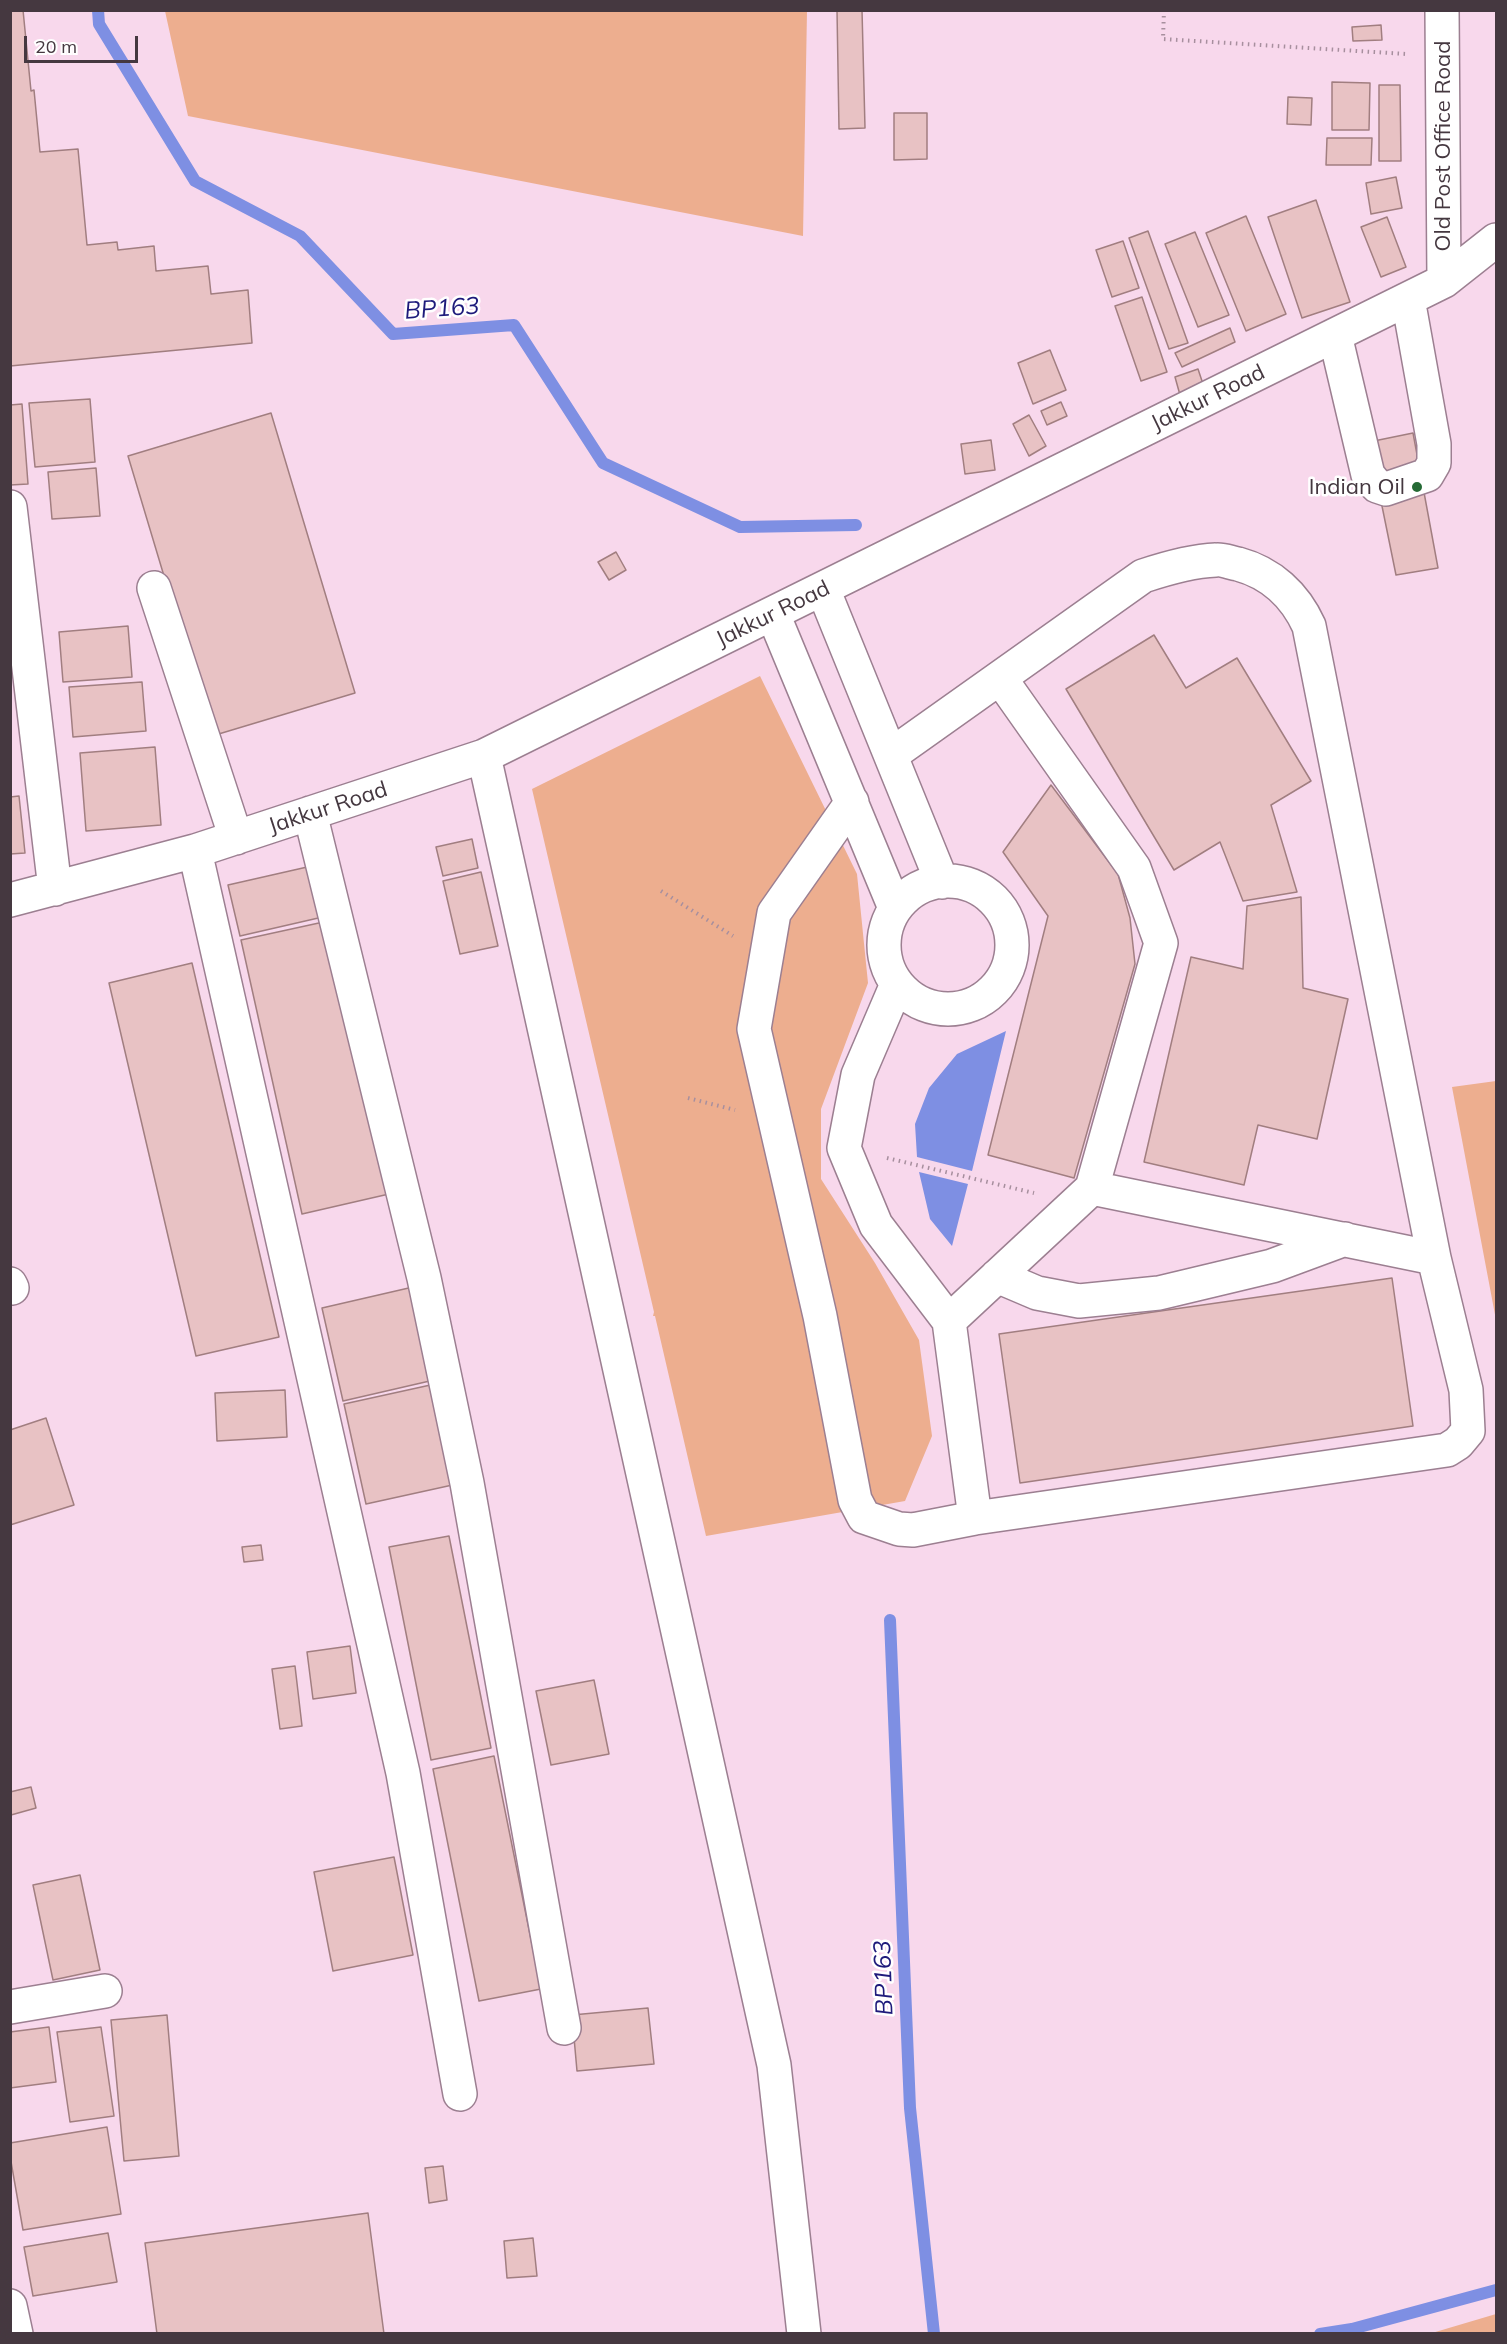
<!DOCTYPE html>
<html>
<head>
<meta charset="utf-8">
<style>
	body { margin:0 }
	#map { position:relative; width:1507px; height:2344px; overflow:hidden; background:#f8d8ec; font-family:Mulish,sans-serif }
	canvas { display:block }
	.frame { position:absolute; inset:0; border:12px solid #453840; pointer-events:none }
	.scale { position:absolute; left:24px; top:36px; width:114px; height:27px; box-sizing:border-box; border:3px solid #453840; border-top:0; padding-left:8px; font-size:18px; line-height:21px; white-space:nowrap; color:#453840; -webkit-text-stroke:4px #fff; paint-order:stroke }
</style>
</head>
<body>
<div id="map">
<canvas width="1507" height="2344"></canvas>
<div class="frame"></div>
<div class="scale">20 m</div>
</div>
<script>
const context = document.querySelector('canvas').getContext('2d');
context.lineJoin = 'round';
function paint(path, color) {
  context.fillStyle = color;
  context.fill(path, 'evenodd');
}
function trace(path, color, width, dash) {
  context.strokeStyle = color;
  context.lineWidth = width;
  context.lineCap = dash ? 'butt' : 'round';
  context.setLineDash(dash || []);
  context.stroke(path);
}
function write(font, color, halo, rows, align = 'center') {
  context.font = font + ' Mulish,sans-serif';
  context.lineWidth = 5;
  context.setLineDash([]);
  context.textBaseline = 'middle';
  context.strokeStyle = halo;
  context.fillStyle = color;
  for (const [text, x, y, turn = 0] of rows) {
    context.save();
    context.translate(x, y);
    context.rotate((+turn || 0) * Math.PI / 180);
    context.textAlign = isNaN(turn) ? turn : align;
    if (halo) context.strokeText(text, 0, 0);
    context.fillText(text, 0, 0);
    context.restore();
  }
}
const green = new Path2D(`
	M165,11H807L803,236L188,116Z
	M760,676L857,874L868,983L821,1109V1179L875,1263L919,1340L932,1436L905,1501L706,1536L655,1316H653L654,1312L532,789Z
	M1496,1081V1320L1452,1087Z
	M1496,2314V2333H1432Z`);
const water = new Path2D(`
	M1006,1031L972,1171L917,1157L915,1124L929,1088L957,1054Z
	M919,1172L968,1184L952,1246L930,1219Z`);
const stream = new Path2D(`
	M98,10L99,24L195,181L300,236L393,334L514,325L603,463L740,527L856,525
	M890,1620L910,2108L934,2334
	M1320,2334L1352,2329L1496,2290`);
const building = new Path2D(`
	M10,10H23L31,91L34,90L40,152L78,149L87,245L117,242L118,250L154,246L156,271L208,266L211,294L248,290L252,343L10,366Z
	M837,10H862L865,128L839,129Z
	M1381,25L1382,40L1353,41L1352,27Z
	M1332,82L1370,83L1369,130H1332Z
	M1379,85H1400L1401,161H1379Z
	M1288,97L1312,98L1311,125L1287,124Z
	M894,113H927V159L894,160Z
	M1327,138H1372L1371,165H1326Z
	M1396,177L1402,208L1371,214L1366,183Z
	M1316,200L1350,302L1302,318L1268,217Z
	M1246,216L1286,314L1246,331L1206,233Z
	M1387,217L1406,267L1381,277L1361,227Z
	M1148,231L1188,343L1169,349L1129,238Z
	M1195,232L1229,315L1198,327L1165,244Z
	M1123,241L1139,288L1112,297L1096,250Z
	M1142,297L1167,372L1141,381L1115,306Z
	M1230,328L1235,342L1182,367L1175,353Z
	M1050,350L1066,390L1033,404L1018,363Z
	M1198,369L1204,387L1180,395L1175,377Z
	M90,399L95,462L35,467L29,403Z
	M1061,402L1067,416L1047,425L1041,411Z
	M22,404L28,484L10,485V405Z
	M271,413L355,693L212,736L128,456Z
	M1029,415L1046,446L1029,456L1013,424Z
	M1413,433L1438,568L1396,575L1369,442Z
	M991,440L995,470L965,474L961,444Z
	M96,468L100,516L52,519L48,472Z
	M616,552L626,570L609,580L598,562Z
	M128,626L132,677L63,682L59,632Z
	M1154,635L1186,688L1237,658L1311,781L1271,805L1297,892L1243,901L1220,842L1174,870L1066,689Z
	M142,682L146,731L73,737L69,687Z
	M155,747L161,825L86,831L80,753Z
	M1051,785L1118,874L1130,918L1135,964L1074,1178L988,1155L1048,916L1003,852Z
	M19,796L25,853L10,854V797Z
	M472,839L478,868L443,876L436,847Z
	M316,865L327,916L240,936L228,885Z
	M481,872L498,946L460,954L443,881Z
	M1301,897L1303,988L1348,999L1317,1139L1258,1125L1244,1185L1144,1162L1191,957L1243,969L1247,906Z
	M328,921L389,1194L302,1214L241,940Z
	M192,963L279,1337L196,1356L109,983Z
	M1392,1278L1413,1426L1020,1483L999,1334Z
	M413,1287L434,1380L343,1401L322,1308Z
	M435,1384L457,1484L366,1504L344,1404Z
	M285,1390L287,1437L217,1441L215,1393Z
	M46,1418L74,1505L10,1525V1430Z
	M449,1536L491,1748L431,1760L389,1547Z
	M261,1545L263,1560L244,1562L242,1547Z
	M350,1646L356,1693L313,1699L307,1652Z
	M295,1666L302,1726L280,1729L272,1669Z
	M594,1680L609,1754L551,1765L536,1691Z
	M494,1756L541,1989L479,2001L433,1769Z
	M31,1787L36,1808L11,1815L10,1792Z
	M394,1857L413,1955L333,1971L314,1872Z
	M80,1875L100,1970L53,1980L33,1885Z
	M648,2008L654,2064L577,2071L572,2015Z
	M167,2015L179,2156L124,2161L111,2020Z
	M49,2027L56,2082L10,2088V2032Z
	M101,2027L114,2116L70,2122L57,2032Z
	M107,2127L121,2214L23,2230L10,2156V2143Z
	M443,2166L447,2200L429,2203L425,2168Z
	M368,2213L384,2334H157L145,2243Z
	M108,2233L117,2282L33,2296L24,2247Z
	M533,2238L537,2276L507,2278L504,2241Z`);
const path = new Path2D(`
	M1164,10L1163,39L1406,54
	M661,891L733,936
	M688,1098L735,1110
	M887,1158L1034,1193`);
const minor = new Path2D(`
	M1442,10L1444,281
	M1335,335L1368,475L1377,486L1386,489L1427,475L1434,463V444L1408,299
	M10,507L55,889
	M154,588L236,838
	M823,589L942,882
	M773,614L895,908
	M891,755L1143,576C1167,568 1191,561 1216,560C1223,559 1231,563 1238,564C1271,573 1295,595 1309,626L1434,1258L1466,1390L1468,1431L1458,1443L1447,1450L975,1518L949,1321L876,1225L844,1148L858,1075L897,984
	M484,756L774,2065L804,2334
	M852,802L774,913L754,1029L820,1316L855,1500L864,1517L899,1529L913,1530L975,1518
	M310,813L424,1278L467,1483L564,2028
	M195,851L403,1773L460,2094
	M884 945a64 64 0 1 1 128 0a64 64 0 1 1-128 0Z
	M10,900L195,851L484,756L1444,281L1496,240
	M1092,1188L1434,1258
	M997,1276L1037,1293L1079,1301L1159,1293L1272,1266L1345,1239
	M10,1284L12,1288
	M949,1321L1092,1188L1161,943L1134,868L1000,678
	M10,2007L105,1991
	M10,2306L16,2334`);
const markers = [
	[1417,487,6,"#256a35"]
];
const streetNames = [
	["Old Post Office Road",1443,146,-90],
	["Jakkur Road",1208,398,-26],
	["Jakkur Road",773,614,-26],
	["Jakkur Road",328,808,-18]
];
const poiNames = [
	["Indian Oil",1405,487]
];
const waterNames = [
	["BP163",442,309,-4],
	["BP163",884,1978,-92]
];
paint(green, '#edae8f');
paint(water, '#7e8fe3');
trace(stream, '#7e8fe3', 12);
paint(building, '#e8c2c4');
trace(building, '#a17e80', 1.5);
trace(minor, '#9c7f91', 36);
trace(path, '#a78f9e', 4, [1.5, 4.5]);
trace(minor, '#fff', 33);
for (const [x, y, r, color] of markers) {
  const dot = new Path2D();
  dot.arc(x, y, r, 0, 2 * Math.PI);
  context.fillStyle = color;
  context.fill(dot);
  trace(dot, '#fff', 2);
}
write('22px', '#453840', '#fff', streetNames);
write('22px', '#453840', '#fff', poiNames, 'right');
write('italic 24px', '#1e1a7b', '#fff', waterNames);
</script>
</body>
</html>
